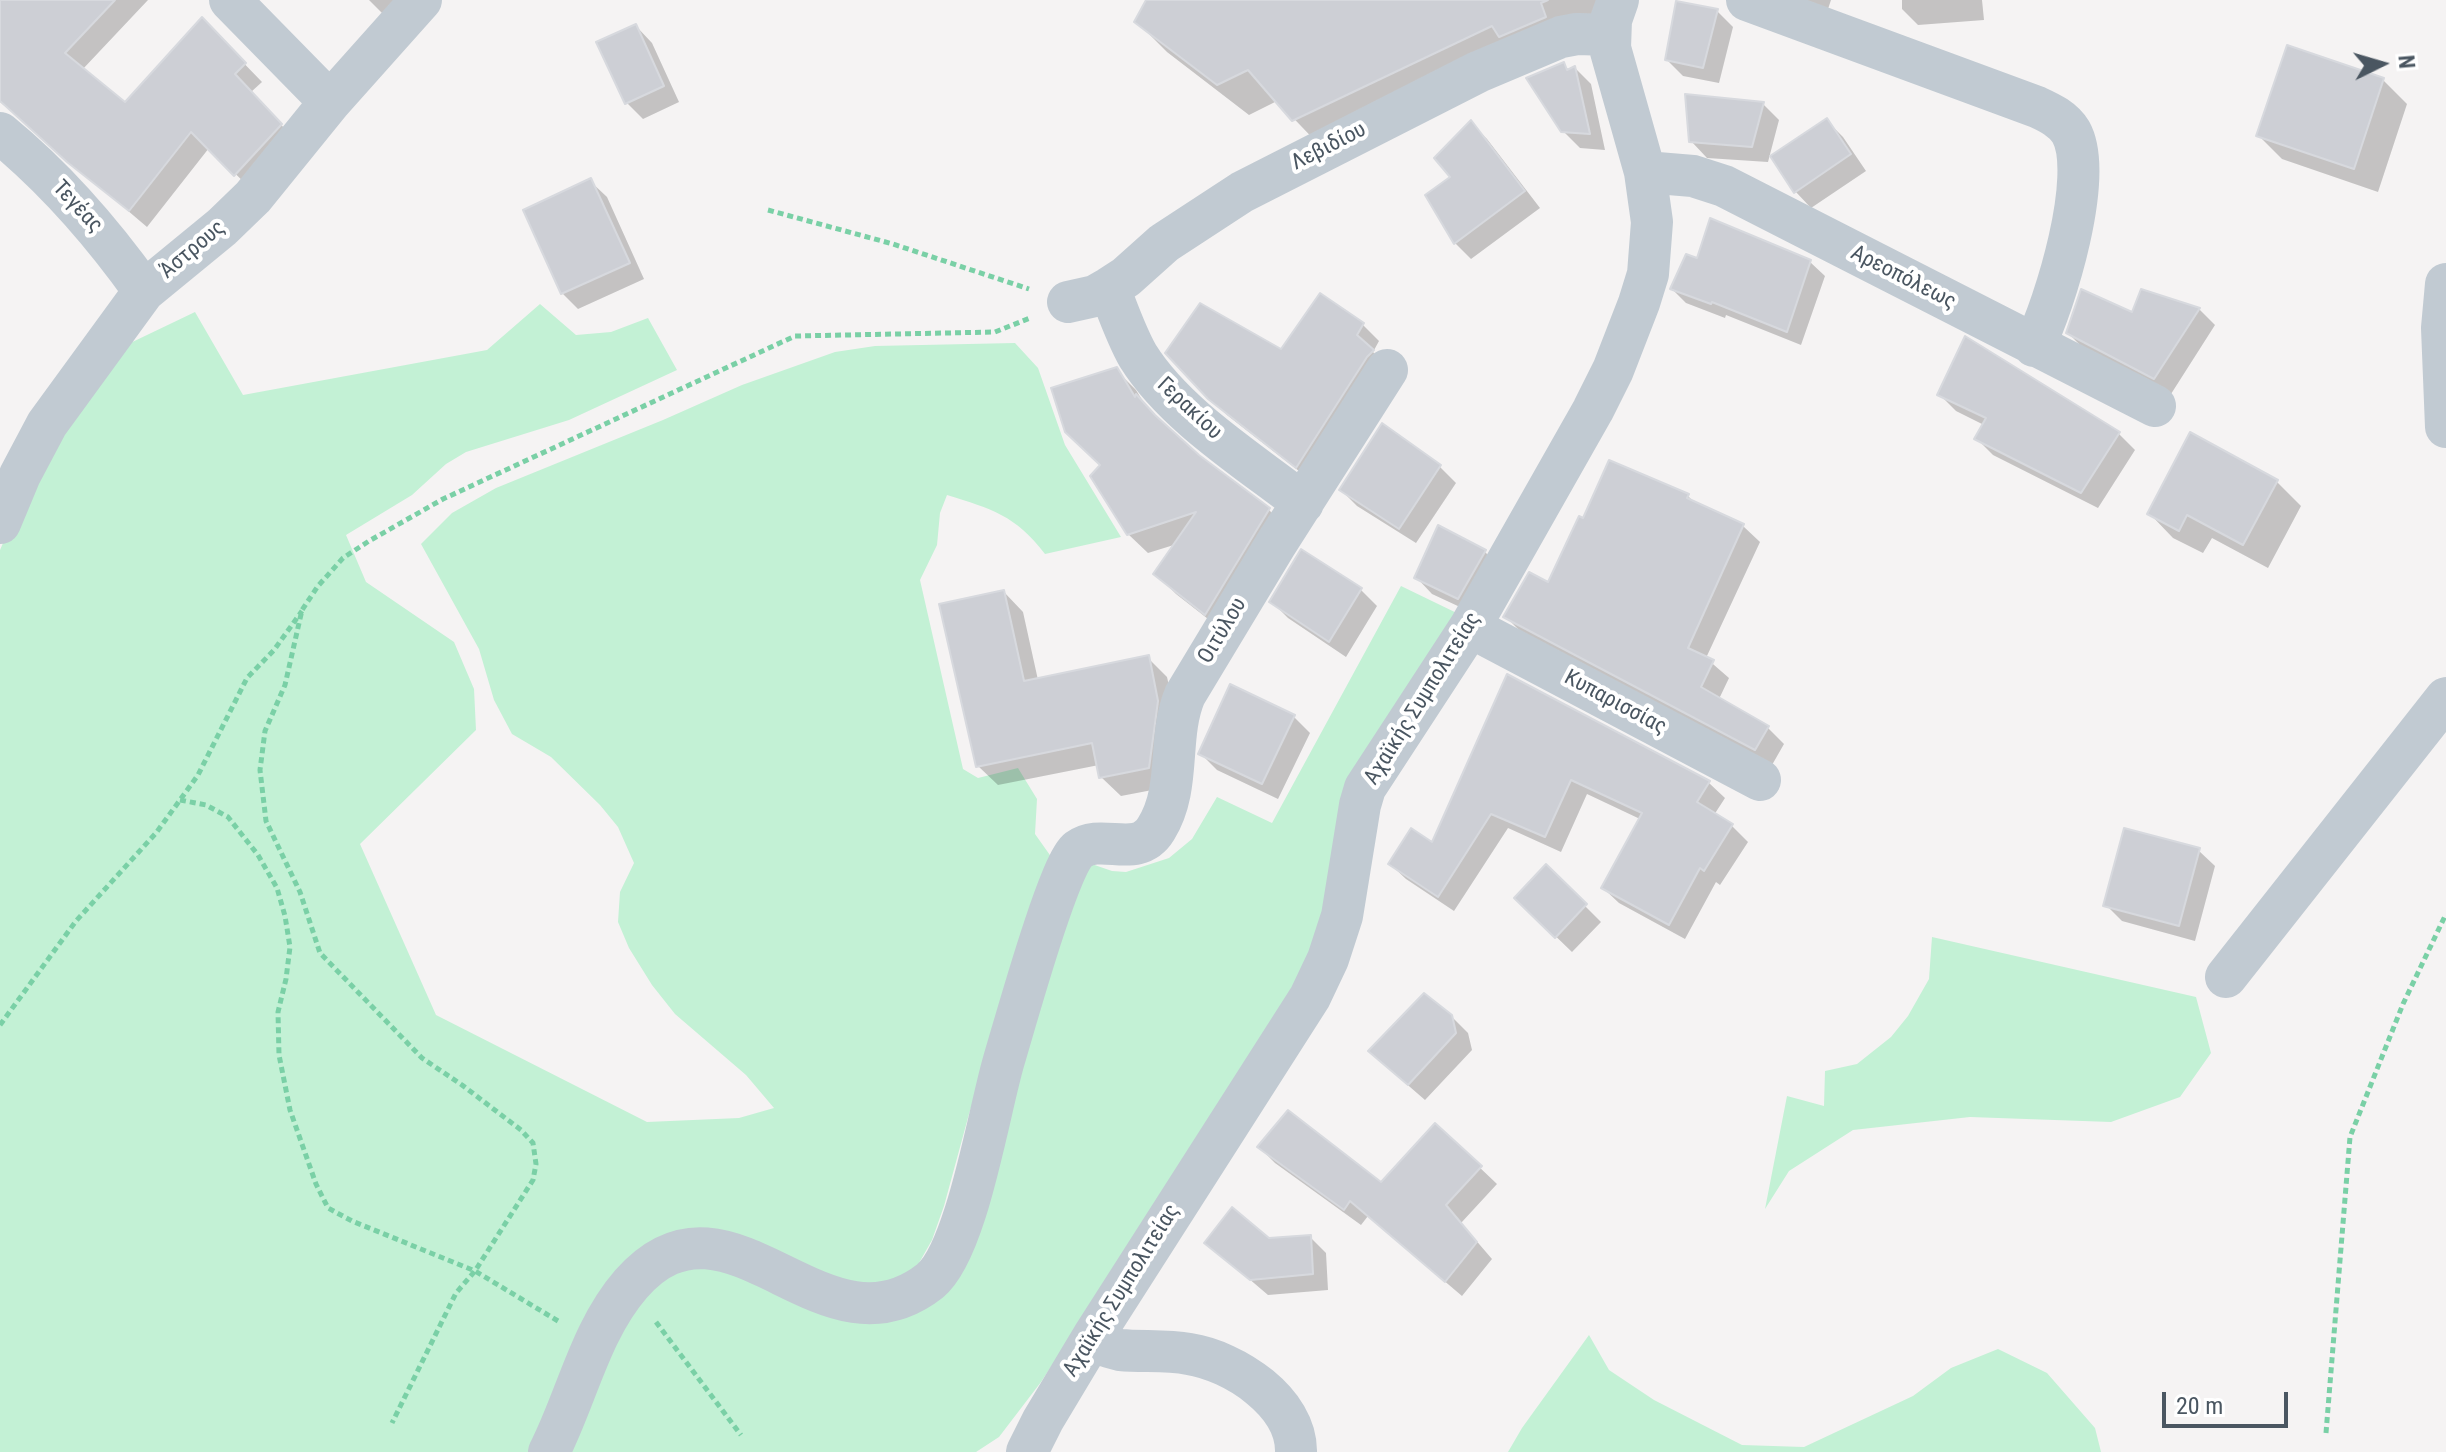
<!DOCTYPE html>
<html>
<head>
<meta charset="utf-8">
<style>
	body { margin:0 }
	#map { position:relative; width:2446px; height:1452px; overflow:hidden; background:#f5f3f3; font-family:"Roboto Condensed",sans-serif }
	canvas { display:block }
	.north { position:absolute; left:2342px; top:24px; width:80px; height:80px; -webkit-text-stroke:6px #fff; paint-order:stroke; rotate:85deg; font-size:22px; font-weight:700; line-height:32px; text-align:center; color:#4a5661 }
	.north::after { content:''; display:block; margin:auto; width:28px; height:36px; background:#4a5661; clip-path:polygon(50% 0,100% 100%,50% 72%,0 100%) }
	.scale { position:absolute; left:2162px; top:1392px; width:126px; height:36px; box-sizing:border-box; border:4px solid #4a5661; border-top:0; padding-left:10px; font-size:24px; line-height:28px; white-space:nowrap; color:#4a5661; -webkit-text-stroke:6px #fff; paint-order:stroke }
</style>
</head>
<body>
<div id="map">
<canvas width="2446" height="1452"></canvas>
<div class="north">N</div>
<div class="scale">20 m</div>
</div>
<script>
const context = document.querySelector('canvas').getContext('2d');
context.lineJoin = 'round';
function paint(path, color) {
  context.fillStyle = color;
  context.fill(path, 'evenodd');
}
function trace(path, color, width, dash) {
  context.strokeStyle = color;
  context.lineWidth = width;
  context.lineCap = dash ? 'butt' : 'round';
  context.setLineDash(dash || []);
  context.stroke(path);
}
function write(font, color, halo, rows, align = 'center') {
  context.font = font + ' "Roboto Condensed",sans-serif';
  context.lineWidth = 8;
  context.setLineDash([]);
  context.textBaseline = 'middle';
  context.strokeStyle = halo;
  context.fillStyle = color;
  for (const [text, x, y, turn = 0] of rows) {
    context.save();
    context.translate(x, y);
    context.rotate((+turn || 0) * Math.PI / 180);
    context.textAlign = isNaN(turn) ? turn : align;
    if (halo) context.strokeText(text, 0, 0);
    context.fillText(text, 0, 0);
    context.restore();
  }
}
const green = new Path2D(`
	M540,304L576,335L611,332L648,318L677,370L569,420L466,452L446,464L412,495L346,535L366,582L454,642L474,689L476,730L360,844L436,1015L647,1122L739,1118L774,1108L746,1075L675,1014L652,985L629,948L618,922L620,892L634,863L618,827L600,805L551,757L512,734L494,700L479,649L421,544L452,513L496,488L663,420L742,385L835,352L875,346L1015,343L1038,368L1065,445L1121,537L1045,554C1015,515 992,509 947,495L940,513L937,545L920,580L963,769L978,778L1018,768L1037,799L1035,834L1052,858L969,1114L944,1206L932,1240L919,1263L921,1303L1083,861L1112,871L1126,872L1169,858L1192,839L1217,797L1272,823L1401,586L1467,618L1327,909L1306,975L1041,1382L999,1437L976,1452H0V550L36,467L124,346L195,312L243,395L487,350Z
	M1932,937L2196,997L2211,1053L2180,1097L2111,1122L1970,1117L1853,1130L1789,1171L1765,1209L1787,1096L1824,1106L1825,1071L1857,1064L1891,1037L1908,1016L1929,979Z
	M1589,1335L1609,1370L1654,1400L1742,1445L1804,1447L1913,1396L1951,1368L1998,1349L2047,1373L2095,1428L2101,1452H1508L1522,1428Z`);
const shadow = new Path2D(`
	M0,0H148L82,70L125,105L202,20L262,82L251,92L297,142L253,191L209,148L147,227L0,102Z
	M369,0H410L391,22Z
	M1148,0H1635L1325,151L1277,101L1249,115L1167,52L1136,21Z
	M1760,0H1831L1824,21Z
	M1902,0H1982L1984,20L1918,25L1902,9Z
	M1717,11L1733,27L1719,83L1683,76L1667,60Z
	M636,26L652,43L679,102L643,119L627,103Z
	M1563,64L1570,71L1575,68L1591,84L1605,150L1580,148L1563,131Z
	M2383,80L2407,104L2378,192L2282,159L2258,135Z
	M1763,104L1779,120L1768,162L1707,158L1691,141Z
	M1827,121L1843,137L1866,171L1811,208L1795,191Z
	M1471,123L1487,139L1540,208L1471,259L1455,243L1428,196L1453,178Z
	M590,181L607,197L644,279L578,309L562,293Z
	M1699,261L1810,262L1825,276L1801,345L1726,315L1725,318L1686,303L1672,289Z
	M1320,296L1363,325L1379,341L1373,352L1389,368L1313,482L1227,415L1210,398L1281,352Z
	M2199,309L2215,325L2171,394L2084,349L2068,333L2133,314Z
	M1966,339L2119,434L2135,450L2098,508L1993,455L1977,439L1984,425L1956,411L1940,395Z
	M1116,370L1136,390L1147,408L1198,456L1269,510L1289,530L1226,633L1176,594L1156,574L1177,544L1148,553L1128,534L1102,466Z
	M2190,435L2277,482L2301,506L2268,568L2212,538L2203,553L2173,538L2149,513Z
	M1440,467L1456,483L1416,543L1357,506L1341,490Z
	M1688,496L1695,503L1743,526L1760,542L1706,658L1729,678L1719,699L1768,728L1784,744L1772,765L1522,633L1506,617L1549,585Z
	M1302,552L1361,590L1377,606L1346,657L1288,618L1272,602Z
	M1485,552L1501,568L1475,614L1432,594L1416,577Z
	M1004,592L1023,612L1038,680L1148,658L1167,677L1177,721L1168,787L1121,796L1101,777L1099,765L998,785L978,766Z
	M1508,677L1709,783L1725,798L1714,815L1732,826L1748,842L1720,885L1716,882L1685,939L1619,903L1603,888L1640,819L1587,794L1561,852L1508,828L1454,911L1406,879L1390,864L1433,845Z
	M1293,716L1310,733L1278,799L1217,770L1201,754Z
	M2198,850L2215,866L2195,941L2122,921L2106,905Z
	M1546,867L1601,922L1572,952L1516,898Z
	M1451,1016L1468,1033L1472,1050L1425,1100L1387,1067Z
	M1435,1125L1497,1184L1461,1223L1492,1259L1462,1296L1368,1216L1361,1225L1275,1163L1259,1147L1381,1185Z
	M1310,1237L1326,1253L1328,1290L1268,1295L1207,1243Z`);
const building = new Path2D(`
	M0,0H115L65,53L125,102L202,17L246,63L235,74L282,124L234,176L191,132L129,211L67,162L0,101Z
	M1146,0H1548L1541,3L1546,17L1499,37L1492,26L1292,121L1248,70L1217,85L1134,22Z
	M1676,1L1718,9L1703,68L1665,60Z
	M636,24L664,86L625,104L596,42Z
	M2287,45L2384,78L2354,169L2256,136Z
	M1564,62L1567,70L1575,66L1590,134L1561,132L1526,78Z
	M1685,94L1764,102L1752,147L1689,142Z
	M1827,118L1851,154L1794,193L1770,156Z
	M1471,120L1525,191L1454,244L1425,195L1450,177L1434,158Z
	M591,178L630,263L561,294L523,210Z
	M1710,218L1811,260L1787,332L1712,302L1711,304L1670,289L1686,254L1697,258Z
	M2081,289L2132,312L2141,289L2200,308L2154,379L2066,333Z
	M1320,293L1364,323L1357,335L1374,350L1367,357L1296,468L1208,399L1165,353L1200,303L1281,349Z
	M1965,336L2120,432L2081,493L1974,439L1986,418L1937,395Z
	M1117,367L1135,397L1136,394L1155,415L1199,455L1270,508L1205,615L1153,574L1196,512L1127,535L1090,476L1100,465L1065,432L1051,388Z
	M1382,423L1441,465L1399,529L1339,490Z
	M2190,432L2278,480L2243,545L2187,515L2179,531L2147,514Z
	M1609,460L1689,494L1687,498L1744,524L1688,648L1714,660L1701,687L1769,726L1755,750L1503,617L1529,572L1548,582L1579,516L1583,518Z
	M1438,525L1486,550L1458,599L1414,578Z
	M1301,549L1362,588L1329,642L1269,602Z
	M1004,590L1024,681L1149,655L1158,701L1149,768L1099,778L1092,743L976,767L939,604Z
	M1507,674L1710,781L1697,802L1733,824L1704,871L1700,868L1669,925L1601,888L1642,813L1571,780L1545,837L1491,814L1438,897L1388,864L1411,828L1432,842Z
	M1230,684L1295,715L1262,784L1198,754Z
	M2124,828L2200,848L2179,926L2103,906Z
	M1546,864L1587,904L1555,938L1514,898Z
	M1424,993L1452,1015L1456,1033L1408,1085L1368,1051Z
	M1288,1110L1381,1182L1435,1123L1482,1166L1446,1205L1477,1242L1445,1282L1350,1201L1344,1210L1257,1147Z
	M1232,1207L1269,1238L1311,1235L1313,1274L1250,1280L1204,1243Z`);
const path = new Path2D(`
	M768,210L893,244L1029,289
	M180,800L206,805L228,817L258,855L277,888L285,916L290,947L286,979L278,1012L279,1055L290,1110L316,1184L328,1208L352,1221L475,1271L456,1293L392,1423
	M0,1025L76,921L156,833L180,800L198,775L247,678L274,650L302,611
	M558,1321L475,1271L533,1180L536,1164L533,1143L521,1130L462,1085L422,1058L320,953L300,892L266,821L260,770L265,731L285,685L302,610L318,586L343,558L369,541L443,499L795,336L995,332L1030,318
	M656,1322L741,1435
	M2326,1433L2350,1137L2403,1004L2446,914`);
const street = new Path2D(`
	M230,0L330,102
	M1747,0L2037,107C2050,113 2063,119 2071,132C2095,175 2055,304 2034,346
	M0,133C56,179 102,232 144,291
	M1645,172L1693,176L1724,186L2155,406
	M2446,284L2442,328L2446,427
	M1109,288C1118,311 1126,335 1138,356C1175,415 1249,461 1303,503
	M1068,302L1095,296L1109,288L1126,277L1164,243L1242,192L1478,72L1561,37L1577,34L1610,35
	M0,523L20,475L47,424L144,291L222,227L253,197L330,102L421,0
	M1470,627L1760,780
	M2226,977L2446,698
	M1094,1335L1109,1347L1120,1350C1143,1352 1166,1350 1189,1354C1234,1361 1297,1402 1296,1452
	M549,1452C577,1397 590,1331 631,1284C729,1172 822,1366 930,1281C967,1251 989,1110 1004,1060C1014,1027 1059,864 1078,850C1102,832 1137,860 1156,829C1182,787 1167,738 1185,695L1276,544L1387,370
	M1027,1452L1043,1420L1094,1335L1310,997L1328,959L1342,916L1360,805L1365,788L1470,627L1593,410L1613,370L1639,303L1648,274L1652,222L1645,172L1610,48L1611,20L1618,0`);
const streetNames = [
	["Λεβιδίου",1329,147,-27],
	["Τεγέας",77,207,47],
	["Άστρους",193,250,-40],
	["Αρεοπόλεως",1903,278,27],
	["Γερακίου",1189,409,43],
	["Οιτύλου",1223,631,-59],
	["Αχαϊκής Συμπολιτείας",1423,699,-58],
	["Κυπαρισσίας",1615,703,28],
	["Αχαϊκής Συμπολιτείας",1122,1291,-58]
];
paint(green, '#c3f1d5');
paint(shadow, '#0003');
paint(building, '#cdcfd5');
trace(building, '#d7d9de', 2);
trace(path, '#7ad0a6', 5, [6, 4]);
trace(street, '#c1cad2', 42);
write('22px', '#4a5661', '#fff', streetNames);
</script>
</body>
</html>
